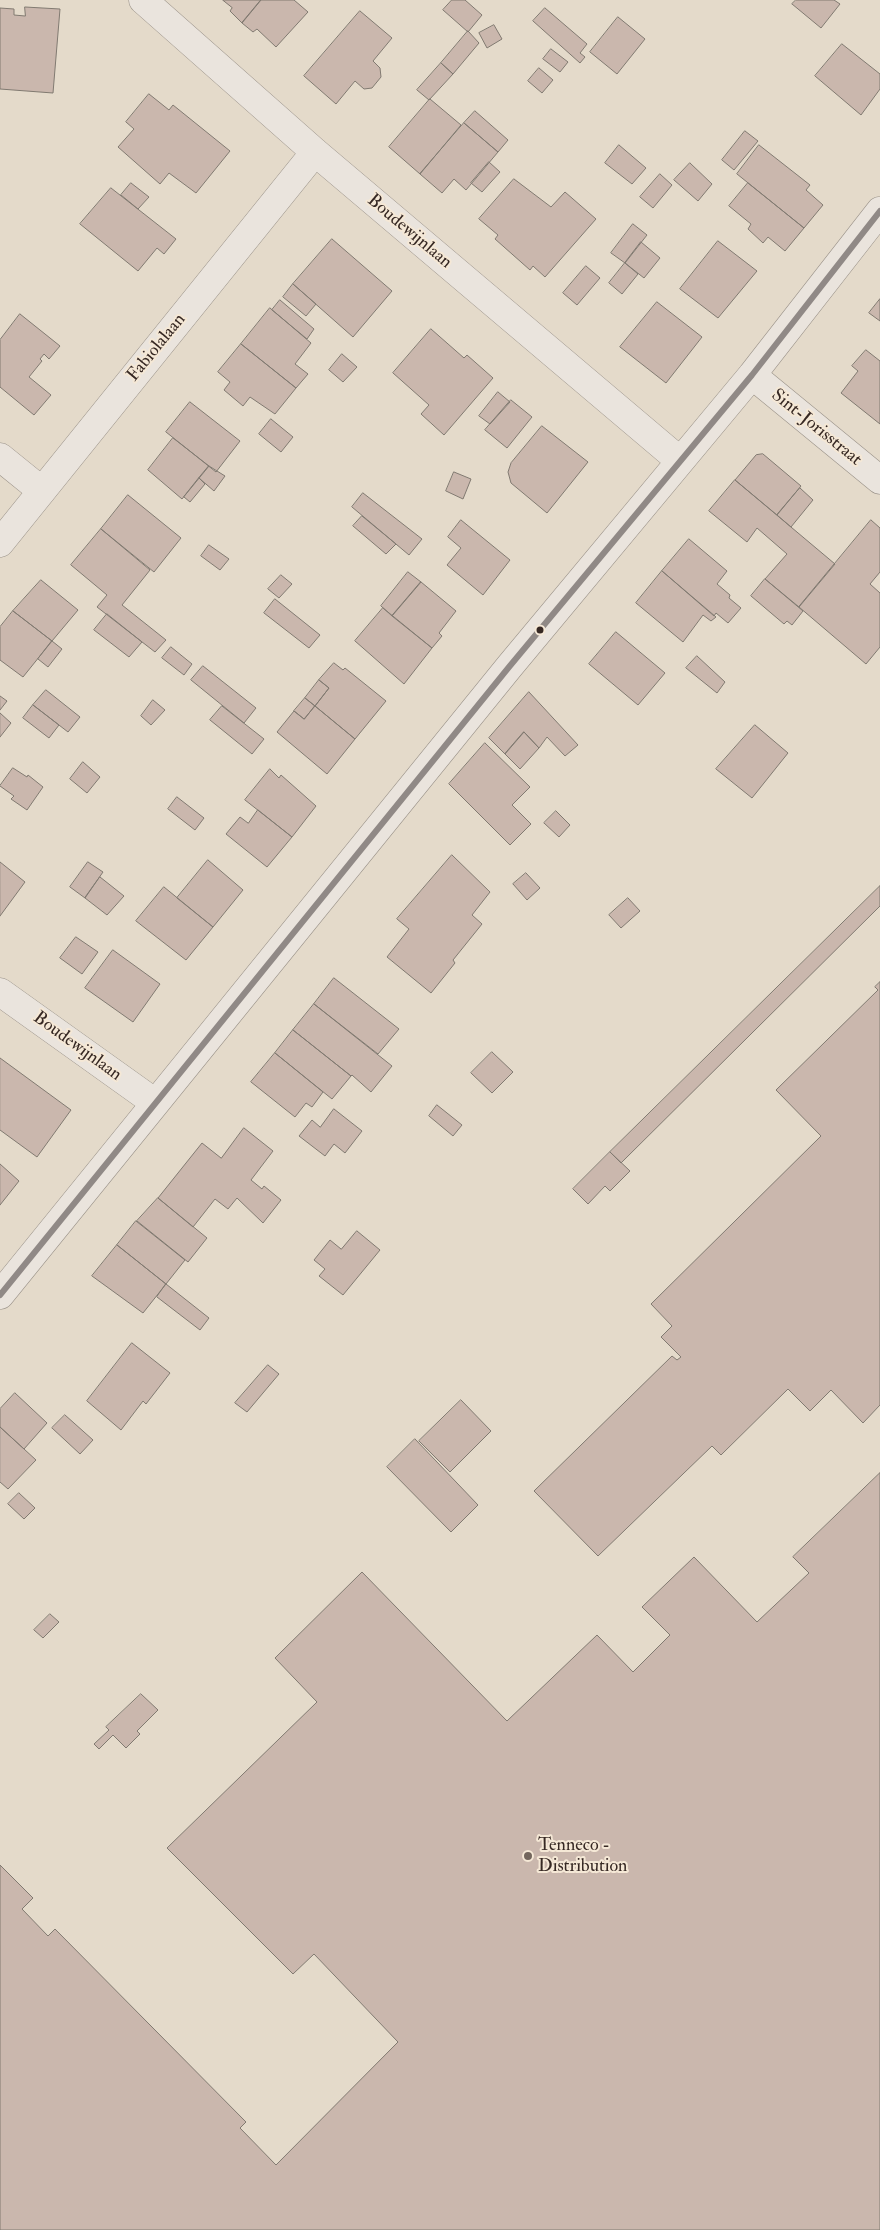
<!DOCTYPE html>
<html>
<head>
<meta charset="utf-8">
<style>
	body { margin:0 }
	canvas { display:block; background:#e4daca }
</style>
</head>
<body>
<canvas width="880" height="2230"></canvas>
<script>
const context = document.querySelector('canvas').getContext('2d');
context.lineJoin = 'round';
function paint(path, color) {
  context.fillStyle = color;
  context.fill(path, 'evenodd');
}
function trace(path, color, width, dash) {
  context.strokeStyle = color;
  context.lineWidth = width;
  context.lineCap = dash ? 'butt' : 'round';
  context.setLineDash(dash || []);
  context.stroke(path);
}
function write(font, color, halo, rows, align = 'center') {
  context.font = font + ' "IM FELL Double Pica",serif';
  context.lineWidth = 4;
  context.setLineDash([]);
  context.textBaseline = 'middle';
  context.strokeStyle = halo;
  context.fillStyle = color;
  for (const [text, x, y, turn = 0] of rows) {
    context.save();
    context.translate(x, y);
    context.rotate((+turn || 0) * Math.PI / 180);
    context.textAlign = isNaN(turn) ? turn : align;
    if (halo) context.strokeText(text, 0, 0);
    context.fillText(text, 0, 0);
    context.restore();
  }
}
const building = new Path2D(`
	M223,0H261L242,23L230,11L232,8Z
	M261,0H294L308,12L276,47L257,29L253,32L242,23Z
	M452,0H465L482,15L468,32L443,10Z
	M796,0H834L840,4L821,28L792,4Z
	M25,7L60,9L53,93L0,89V8L14,9V15L25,16Z
	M545,8L587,44L580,53L585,57L580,63L533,21Z
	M360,11L392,38L373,61L380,68L381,77L372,88L364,89L355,81L336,104L304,76Z
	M618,17L645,39L617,74L590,52Z
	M494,25L502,39L487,48L479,33Z
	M468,31L479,43L453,74L441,63Z
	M842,44L880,74V89L861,115L815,76Z
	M551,49L568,62L560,72L543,59Z
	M441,63L453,74L429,100L417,90Z
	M539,68L553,80L542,93L528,81Z
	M149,94L169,110L173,105L230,151L196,193L169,173L160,184L118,147L134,129L126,122Z
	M430,99L461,125L420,174L389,147Z
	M475,111L508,140L498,152L464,123Z
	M464,123L498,152L466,190L454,179L442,193L420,174Z
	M745,131L758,141L734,170L722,160Z
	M619,145L646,168L632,184L605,163Z
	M759,145L810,185L806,190L823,205L804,228L737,174Z
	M489,162L500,172L482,192L471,183Z
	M690,163L712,184L698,201L674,180Z
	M660,174L672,185L653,208L640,197Z
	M514,179L551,207L565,192L596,219L545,277L533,266L530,270L495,239L498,235L479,219Z
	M131,183L149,197L138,209L121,195Z
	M748,183L804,228L785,251L768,237L763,243L748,229L751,224L729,206Z
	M111,188L176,239L164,254L157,248L138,271L80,224Z
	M633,224L647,235L625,263L611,253Z
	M332,239L392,291L353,337L293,284Z
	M718,241L757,271L718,318L680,289Z
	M641,242L660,258L644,278L625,263Z
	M625,263L638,274L622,294L609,283Z
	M586,266L600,278L577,305L563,293Z
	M293,284L316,304L306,316L283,297Z
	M880,299V321L869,313Z
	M280,300L314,329L307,339L272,310Z
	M657,302L702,337L666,383L620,347Z
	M270,308L311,343L295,364L308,374L296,388L241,344Z
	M20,314L60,346L49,359L44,354L40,359L42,361L29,377L51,395L34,415L0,387V340Z
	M431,329L464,358L467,355L493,378L444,435L421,414L429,405L393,373Z
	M241,344L296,388L275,414L250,397L243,406L224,390L230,382L218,372Z
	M866,350L880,361V424L841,393L858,371L852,366Z
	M342,354L357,367L343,382L329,370Z
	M498,392L510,402L490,424L479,416Z
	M511,400L532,417L507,448L485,430Z
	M190,402L240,441L216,472L166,432Z
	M271,419L293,437L281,452L259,434Z
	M542,426L588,462L547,513L511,483L508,472L511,463Z
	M173,438L209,466L182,499L148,470Z
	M763,454L801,486L777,515L735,480L756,455Z
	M209,466L225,476L214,491L199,478Z
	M454,472L471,479L463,499L446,491Z
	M199,478L205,484L190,502L184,497Z
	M735,480L835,564L799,607L765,579L787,554L757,528L747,542L709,511Z
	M800,488L813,500L791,527L777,515Z
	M363,493L422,539L409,555L352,507Z
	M128,495L181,538L154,572L101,529Z
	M362,516L396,544L386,554L353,526Z
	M461,520L510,560L483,595L447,565L461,548L448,537Z
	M871,520L880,528V572L870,584L880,593V647L866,664L799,607Z
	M101,529L150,570L122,605L166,640L155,652L97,607L107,595L71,565Z
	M689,539L727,571L717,584L730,595L729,598L741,608L728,623L716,613L714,616L662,571Z
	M209,545L229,559L220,570L201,556Z
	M662,571L716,617L711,621L703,615L683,642L636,603Z
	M408,572L421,582L392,616L381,606Z
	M281,575L292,584L279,598L268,589Z
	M765,579L803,611L792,625L787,621L784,624L751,596Z
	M41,580L78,610L52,641L13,611Z
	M421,582L456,611L439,633L442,636L432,648L392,616Z
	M275,599L320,635L309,648L264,613Z
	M383,608L432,648L404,684L355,641Z
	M13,611L52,641L23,677L0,660V627Z
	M107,614L142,642L129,657L94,630Z
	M616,632L665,673L638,705L589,664Z
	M52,641L62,649L48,667L38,659Z
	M171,647L192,664L184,675L162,658Z
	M697,656L725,682L717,693L686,668Z
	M334,663L343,670L345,668L386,701L355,739L315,706L329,688L319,680Z
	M203,666L256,708L244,723L191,680Z
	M319,680L329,688L315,706L305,698Z
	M46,690L80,717L68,732L33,705Z
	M529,692L578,745L565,756L547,737L539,748L524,732L505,754L489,738Z
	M0,696L7,701L0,710Z
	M305,698L315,706L304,719L294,711Z
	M153,700L165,710L151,725L141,716Z
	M33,705L59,725L49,738L23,718Z
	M222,706L264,739L252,754L210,720Z
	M315,706L355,739L327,774L277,732L294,711L304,719Z
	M0,713L11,723L0,737Z
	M755,725L788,753L752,798L716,769Z
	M524,732L539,748L520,769L505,754Z
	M485,743L530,787L512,805L531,824L510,845L449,784Z
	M83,762L100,777L87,793L70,779Z
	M13,768L27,777L28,775L43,787L27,810L11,799L14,796L0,786Z
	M270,769L279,778L281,775L316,806L292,837L245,800Z
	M177,797L204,818L195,830L168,809Z
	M258,810L292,837L267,867L226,834L240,817L248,823Z
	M556,811L570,825L559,837L544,823Z
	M452,855L490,892L472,915L482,924L453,960L455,963L431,993L387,957L409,929L397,919Z
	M208,860L243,890L213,927L177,898Z
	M0,862L25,882L0,916Z
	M88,862L103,872L85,898L70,887Z
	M526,873L540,888L527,900L513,884Z
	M100,877L124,896L107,915L85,898Z
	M880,886V906L621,1163L610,1152Z
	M164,887L213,927L186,960L136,921Z
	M628,898L640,911L621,928L609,915Z
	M76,937L98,952L82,974L60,958Z
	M113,950L160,984L133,1022L85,988Z
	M334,978L399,1029L378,1054L314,1004Z
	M880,982V1405L863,1423L831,1390L810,1411L788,1389L721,1455L712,1446L598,1556L534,1491L672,1356L677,1360L681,1357L661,1337L672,1326L651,1304L821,1136L776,1090L878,990L875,987Z
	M314,1004L392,1066L371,1092L352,1075L351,1076L293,1030Z
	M293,1030L351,1076L332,1099L275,1053Z
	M492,1052L513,1072L492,1093L471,1073Z
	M275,1053L323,1092L312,1107L306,1103L295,1117L251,1082Z
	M0,1058L71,1110L37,1157L0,1130Z
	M437,1105L462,1125L453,1136L429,1116Z
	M334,1109L362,1131L345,1153L334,1144L325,1156L299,1136L312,1120L320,1127Z
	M244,1128L273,1151L251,1180L262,1189L264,1186L281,1200L263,1223L237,1198L228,1209L215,1199L193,1227L158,1198L202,1143L221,1158Z
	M610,1152L630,1171L610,1191L605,1186L588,1204L573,1189Z
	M0,1164L19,1181L0,1205Z
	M158,1198L207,1238L188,1262L137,1221Z
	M136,1221L185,1260L166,1284L117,1245Z
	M357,1231L380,1250L343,1295L319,1276L325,1269L314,1260L330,1240L341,1249Z
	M117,1245L166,1284L143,1313L92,1276Z
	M166,1284L209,1318L200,1330L157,1297Z
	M132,1343L170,1373L146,1404L143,1401L121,1430L87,1401Z
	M268,1365L279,1374L247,1412L235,1403Z
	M15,1393L47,1423L24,1449L0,1427V1409Z
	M461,1400L491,1431L450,1472L419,1441Z
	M65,1415L93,1440L80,1454L52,1428Z
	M0,1427L36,1460L8,1489L0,1482Z
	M415,1439L478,1505L451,1532L387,1467Z
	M880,1473V2230H0V1865L33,1898L22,1909L48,1936L55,1929L246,2122L240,2128L276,2165L398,2042L314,1954L293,1974L167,1848L317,1702L275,1658L362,1572L507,1721L597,1635L633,1672L670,1635L642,1607L694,1557L757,1622L809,1573L793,1557Z
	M19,1493L35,1508L24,1519L8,1504Z
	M50,1614L59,1622L43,1638L34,1630Z
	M141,1694L158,1710L137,1731L140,1734L126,1748L113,1735L99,1749L94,1744L109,1730L106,1727Z`);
const minor = new Path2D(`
	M143,0L315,152L679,460
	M752,375L880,480
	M0,457L42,491
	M0,543L315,152
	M0,992L154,1102
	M0,1295L509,667L752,375L880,211`);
const bus1 = new Path2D(`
	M0,1295L509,667L752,375L880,211`);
const markers = [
	[540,630,4.5,"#362823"],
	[528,1856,5,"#73665d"]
];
const streetNames = [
	["Boudewijnlaan",409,232,40],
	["Fabiolalaan",157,348,-51],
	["Sint-Jorisstraat",816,428,39],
	["Boudewijnlaan",77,1047,36]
];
const poiNames = [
	["Tenneco -",538,1846],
	["Distribution",538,1867]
];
paint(building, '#cab7ad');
trace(building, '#817a71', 1);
trace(minor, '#999188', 29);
trace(minor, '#eae4dd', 28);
trace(bus1, '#908986', 6);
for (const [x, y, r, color] of markers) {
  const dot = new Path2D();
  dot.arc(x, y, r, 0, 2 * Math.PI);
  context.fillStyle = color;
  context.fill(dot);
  trace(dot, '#f5e8d6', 2);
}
write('18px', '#362823', '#f5e8d6', streetNames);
write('18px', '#362823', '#f5e8d6', poiNames, 'left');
</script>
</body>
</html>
